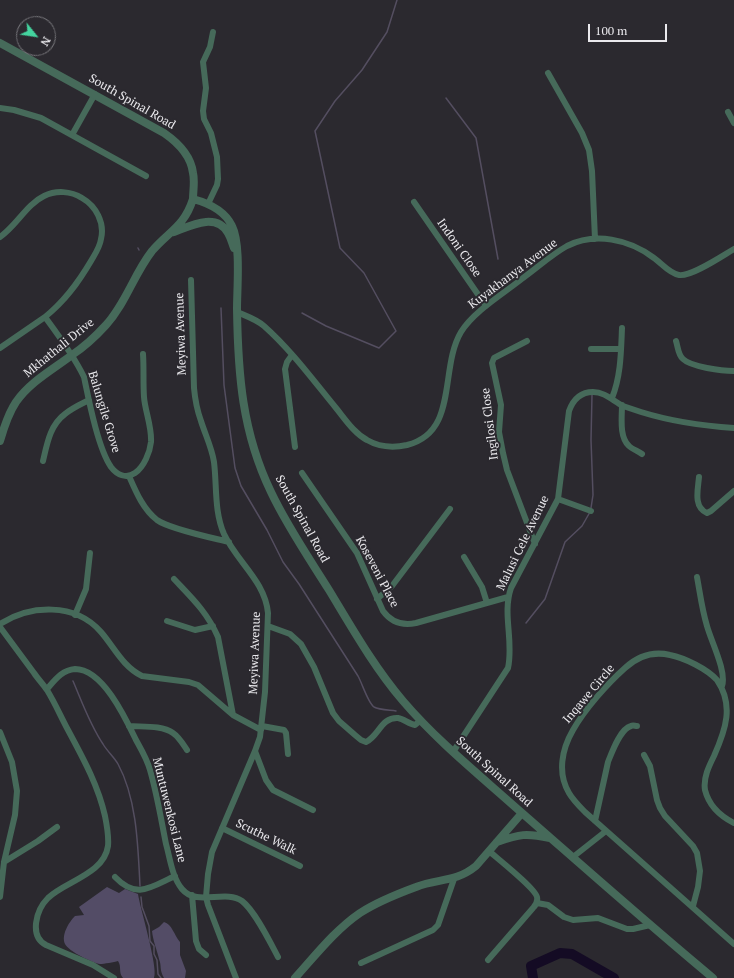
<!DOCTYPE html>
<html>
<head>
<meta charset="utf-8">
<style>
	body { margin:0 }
	#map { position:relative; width:734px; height:978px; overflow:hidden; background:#2b292f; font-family:"PT Serif",serif }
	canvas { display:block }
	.north { position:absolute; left:16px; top:16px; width:40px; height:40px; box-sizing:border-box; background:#2b292f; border:1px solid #77767b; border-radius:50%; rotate:120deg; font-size:11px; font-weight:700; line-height:16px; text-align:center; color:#eae9ed }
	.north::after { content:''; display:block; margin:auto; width:14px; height:18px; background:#44d49f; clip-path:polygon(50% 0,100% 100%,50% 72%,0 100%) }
	.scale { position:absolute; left:588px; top:24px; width:79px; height:18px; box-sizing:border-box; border:2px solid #eae9ed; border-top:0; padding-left:5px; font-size:12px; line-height:14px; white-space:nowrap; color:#eae9ed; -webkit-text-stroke:3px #2b292f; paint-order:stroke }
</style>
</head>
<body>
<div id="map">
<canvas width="734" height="978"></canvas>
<div class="north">N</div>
<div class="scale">100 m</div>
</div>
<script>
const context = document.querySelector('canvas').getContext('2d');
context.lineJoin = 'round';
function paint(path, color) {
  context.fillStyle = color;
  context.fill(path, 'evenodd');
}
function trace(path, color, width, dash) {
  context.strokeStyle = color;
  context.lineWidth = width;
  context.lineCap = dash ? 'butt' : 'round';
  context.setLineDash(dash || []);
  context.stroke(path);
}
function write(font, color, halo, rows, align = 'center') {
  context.font = font + ' "PT Serif",serif';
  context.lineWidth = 4;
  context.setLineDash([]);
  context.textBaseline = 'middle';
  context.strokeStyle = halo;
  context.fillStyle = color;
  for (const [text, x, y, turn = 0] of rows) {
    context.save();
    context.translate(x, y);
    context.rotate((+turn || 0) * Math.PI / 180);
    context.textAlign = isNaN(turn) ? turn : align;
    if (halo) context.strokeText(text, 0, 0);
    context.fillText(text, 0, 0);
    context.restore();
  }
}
const green = new Path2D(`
	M107,887L119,893L125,889L138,894C140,908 159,969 154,978H123C118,972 122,967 118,961C114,962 104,964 100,964C93,963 68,951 65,944C61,935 69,922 75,916L84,915L79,907Z
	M164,922C172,924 174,935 180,942V955L186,971L185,978H164C159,969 162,967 159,959C157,950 153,941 152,931L159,927Z`);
const stream = new Path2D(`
	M446,98L476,138L498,259
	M138,248L139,250
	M221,308L224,385L235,468L241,486L267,530L283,562L299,584L358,676C362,683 368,703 374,707C379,710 389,710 396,711
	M302,313L326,326L379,348L396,331L364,273L340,248L315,131L335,101L362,70L387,32L397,0
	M591,508L593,495L591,440L592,395
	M526,623L545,599L565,542L582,526L590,512
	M73,681C82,702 90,725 103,744C107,751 114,757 118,764C137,799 138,847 140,886
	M141,897L142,907L149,926L150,941L154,946V954L157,960L158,974L161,978`);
const river = new Path2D(`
	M533,978L531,966L560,953L572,954L614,978`);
const minor = new Path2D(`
	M548,73L582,133L589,150L592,171L595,239
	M0,108L14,110L41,118L146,176
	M728,112L734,123
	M72,135L95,94
	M414,202L486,306
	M208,204L217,185L218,179L217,157L211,133L204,119L203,111L206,88L203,62L210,47L213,32
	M0,237C16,226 27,204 44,196C56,190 71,191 82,198C96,206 105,223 101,239C100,247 95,254 91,261C78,283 65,301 45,317
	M191,280L194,388C195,399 197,410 201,421C205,434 212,448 214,462C217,486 214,511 224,534C237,562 265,581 268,613L265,692L260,737L255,751L212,852L208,874L206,897L208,905L236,978
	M237,312C246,316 256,319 264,326C291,350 313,380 336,408C345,419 354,433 367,440C379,447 393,448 407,445C459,432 439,369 461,332C474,311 503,294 523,278C537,268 551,255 567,246C595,232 629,239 654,258C661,263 670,274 679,275C691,277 722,256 734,249
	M527,341L494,358L492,363L501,405L499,432L503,453L507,470L535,544
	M676,341C678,347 678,355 683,359C691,367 722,371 734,371
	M0,348L45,317C59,336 74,356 84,377C89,401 98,448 111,467C117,475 126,479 135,473C144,467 150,452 151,442C152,427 145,411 144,397C143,382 144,368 143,354
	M591,349H621
	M292,355L287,362L285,369L295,447
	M612,398C621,376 621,351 622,328
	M622,405C622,417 619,437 629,446C632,449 638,451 642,454
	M43,461C47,444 50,425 65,414C72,408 81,404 89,400
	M302,473L357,553L383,611C391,622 402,626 416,623L508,597
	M129,476C136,492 143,509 157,520C169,529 213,538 229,542
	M699,477C698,489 693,507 707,513L711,511L734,491
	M558,499L591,511
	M464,557L482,587L487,603
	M697,577C700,593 702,610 707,626C711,641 727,672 722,686
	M174,579C192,598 207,612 218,637L233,715
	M377,599L392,586L450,509
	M75,615L86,589L90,553
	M167,621L195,630L213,626
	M0,624C30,605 75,602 101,632C114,647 123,667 142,676L189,682L198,685L233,715L261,730
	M268,626L290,634L301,644L314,667L333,713L339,721L355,735L361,740L366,742C379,736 381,717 398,718C404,719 409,724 415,725L421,720
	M0,627C11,642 23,658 34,673C38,679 43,684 47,690C55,703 61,717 68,730C83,758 98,785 105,816C107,826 109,836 108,846C104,874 66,881 48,898C36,910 29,936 46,945L93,965L114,978
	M47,689C55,680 62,670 75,669C103,669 126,719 136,740C141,749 147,759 150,770C157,794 161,819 166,844C170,858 172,877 182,889C197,907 225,889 242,901C255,911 270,942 278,957
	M129,726C143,727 162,725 173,733C179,737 183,744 187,750
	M262,726L284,730L286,733L288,754
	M0,732L12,762L17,791L15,815L4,862L0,897
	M255,751L266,780L273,790L313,810
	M453,752L508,668C514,641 502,614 511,588L558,499L569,411C573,400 580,392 593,392C605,392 613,401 623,406C629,408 635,410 641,412C670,421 703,426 734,428
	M644,755L650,766L657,800L660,808L665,816L693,846L697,853L700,871L698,887L693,906
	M595,821L608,762C612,752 620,729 631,726C633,725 635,726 637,726
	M734,823C720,816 709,806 705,790C703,778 709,766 714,756C726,729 734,705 717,680C707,669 685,658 670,655C653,651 638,656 625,668C607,684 585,709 573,730C562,749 557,773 569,793C573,800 579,806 585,812L734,944
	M222,828L300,866
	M573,857L606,831
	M4,862L38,841L57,827
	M115,877C137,900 151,887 175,876
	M192,895L196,941L199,949L206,955
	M537,903L548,905L564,917L573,920L598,918L627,929H633L650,925
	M488,960L533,908C536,905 538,902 537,897C535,888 498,859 489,851
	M361,963L433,930L438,925L454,879`);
const tertiary = new Path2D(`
	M0,43L164,133C177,142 191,156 193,173C195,181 193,191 193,199C208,203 225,211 232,226C241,244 237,288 237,309C238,374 242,432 271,492C287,526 309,558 329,590C352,628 374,667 403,701C438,742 482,777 522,813C585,868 648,924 713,978
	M174,232C190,226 216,212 228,233C231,238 232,243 234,248
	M0,441C4,427 8,414 16,402C30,382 52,370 72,355C84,347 96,336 106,325C126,303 134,274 152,251C169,231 184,227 193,199
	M497,842C520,834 526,833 550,838
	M295,978C315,956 335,930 360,913C377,902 397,894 416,887C438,878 455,883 476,866L522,813`);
const streetNames = [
	["South Spinal Road",132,102,30],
	["Indoni Close",459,248,55],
	["Kuyakhanya Avenue",513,274,-37],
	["Meyiwa Avenue",181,334,-92],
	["Mkhathali Drive",59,348,-39],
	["Balungile Grove",104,412,73],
	["Ingilosi Close",490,424,-97],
	["South Spinal Road",302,519,61],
	["Malusi Cele Avenue",523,543,-64],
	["Koseveni Place",377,572,62],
	["Meyiwa Avenue",255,653,-88],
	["Inqawe Circle",589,694,-50],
	["South Spinal Road",494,772,42],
	["Muntuwenkosi Lane",169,810,76],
	["Scuthe Walk",266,837,26]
];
paint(green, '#534c66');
trace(stream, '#544e60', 1.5);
trace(river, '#140b24', 10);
trace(minor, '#466a5a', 6);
trace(tertiary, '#466a5a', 8);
write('12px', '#eae9ed', '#2b292f', streetNames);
</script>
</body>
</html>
